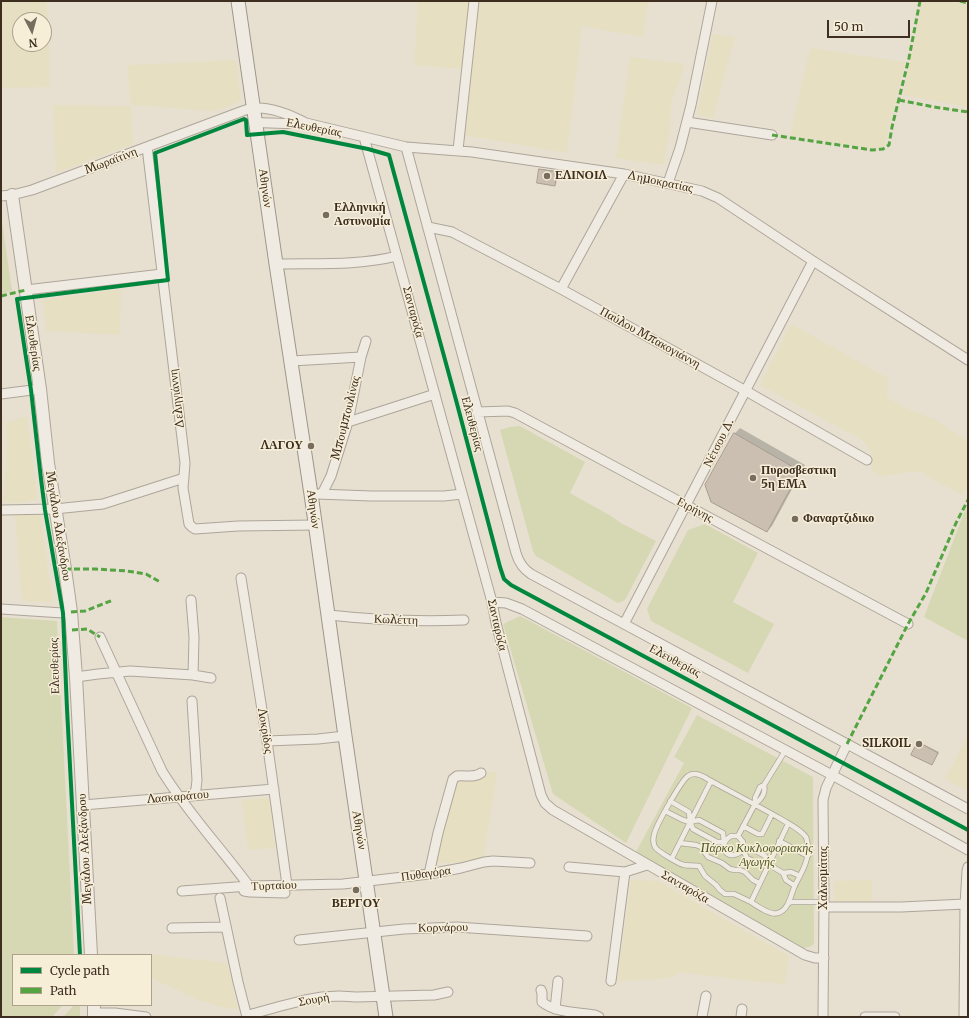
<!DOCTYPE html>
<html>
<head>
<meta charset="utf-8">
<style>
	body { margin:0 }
	#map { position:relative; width:969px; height:1018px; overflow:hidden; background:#e7e0d1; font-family:Merriweather,serif }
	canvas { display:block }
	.frame { position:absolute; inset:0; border:2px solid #3d2e20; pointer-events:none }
	.legend { position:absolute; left:12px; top:954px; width:140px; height:52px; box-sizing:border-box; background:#f7eed8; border:1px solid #ada18e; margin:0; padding:5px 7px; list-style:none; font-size:12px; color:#3d2e20 }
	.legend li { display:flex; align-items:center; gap:8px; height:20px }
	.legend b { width:20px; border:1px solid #ada18e }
	.north { position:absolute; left:12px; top:12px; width:40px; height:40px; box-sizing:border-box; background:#f7eed8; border:1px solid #ada18e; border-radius:50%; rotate:174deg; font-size:11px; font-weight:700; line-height:16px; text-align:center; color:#3d2e20 }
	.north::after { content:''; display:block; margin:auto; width:14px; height:18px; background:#786c5e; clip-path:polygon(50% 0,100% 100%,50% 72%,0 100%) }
	.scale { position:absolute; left:827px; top:20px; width:83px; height:18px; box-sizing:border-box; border:2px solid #3d2e20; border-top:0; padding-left:5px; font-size:12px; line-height:14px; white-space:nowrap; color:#3d2e20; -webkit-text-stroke:3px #f7eed8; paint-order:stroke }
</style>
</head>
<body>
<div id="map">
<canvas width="969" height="1018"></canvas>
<div class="frame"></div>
<ul class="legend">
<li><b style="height:5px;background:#00873e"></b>Cycle path</li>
<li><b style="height:5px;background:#54a441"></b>Path</li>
</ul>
<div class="north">N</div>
<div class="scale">50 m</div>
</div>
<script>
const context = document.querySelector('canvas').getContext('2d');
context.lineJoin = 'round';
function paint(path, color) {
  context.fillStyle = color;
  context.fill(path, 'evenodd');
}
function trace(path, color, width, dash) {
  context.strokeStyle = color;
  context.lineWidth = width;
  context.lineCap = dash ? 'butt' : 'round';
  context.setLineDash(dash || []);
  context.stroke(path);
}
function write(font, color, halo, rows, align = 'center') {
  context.font = font + ' Merriweather,serif';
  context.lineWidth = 3;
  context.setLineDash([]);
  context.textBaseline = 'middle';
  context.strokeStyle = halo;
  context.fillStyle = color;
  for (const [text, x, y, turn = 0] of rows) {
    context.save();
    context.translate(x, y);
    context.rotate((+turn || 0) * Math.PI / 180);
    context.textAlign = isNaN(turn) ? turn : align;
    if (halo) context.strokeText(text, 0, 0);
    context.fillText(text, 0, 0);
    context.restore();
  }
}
const farmland = new Path2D(`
	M1,1H47L50,87L1,88ZM20,20H44V44H20Z
	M418,1H469L462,69L414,65Z
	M478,1H649L643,37L582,26L567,153L464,135Z
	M922,1H968V107L903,95Z
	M713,34L735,37L713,118L697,115Z
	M810,48L905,62L884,147L876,149L790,136Z
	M630,57L684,64L682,75L673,97L671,109L670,128L664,164H657L616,158Z
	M236,60L241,101L216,111L131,105L127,65Z
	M53,105L131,106L133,144L56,173Z
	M121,289L120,335L46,331L43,300Z
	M791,324L888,378L887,397L901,406L936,420L968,442V486L962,495L918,471L881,476L872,470L871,452L864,441L760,385Z
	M27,416L38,500L14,503L3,502L7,445L6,423Z
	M40,513L53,602L22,601L15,515Z
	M968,735V791L945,779Z
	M486,772H497L484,857L466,862L436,863L457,779H477Z
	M269,798L275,848L248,850L242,800Z
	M631,880L658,881L789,956L785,984L742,980L678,972L675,977L647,980L617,981Z
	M872,880V903H834V881Z
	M141,953L227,963L238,1008L228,1009L199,1000L151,978V955H141Z`);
const green = new Path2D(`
	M1,215L12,291L1,294Z
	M520,426L585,462L570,493L611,516L621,523L656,541L625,600L618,603L536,556L533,551L500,430L510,427Z
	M968,507V641L924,617L964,513Z
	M705,524L758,553L733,602L774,624L748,673L651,621L647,609L688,530Z
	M520,616L692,708L626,843L553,794L503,624Z
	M1,617L57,621L74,955H13V1005H63L52,1017H1Z
	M697,715L813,777L814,943L812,946L803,948L636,852L684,763L674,757Z
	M74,1005H80V1017H63Z`);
const shadow = new Path2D(`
	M541,169L558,171L556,184H555L540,170Z
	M740,428L805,465L772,526L767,531L706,485L735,433Z
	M919,742L939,752L933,763L919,743Z`);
const building = new Path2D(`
	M539,169L557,172L555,186L537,183Z
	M734,433L800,471L767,532L711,502L705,485Z
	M918,742L938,753L932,765L911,755Z`);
const service = new Path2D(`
	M711,781C704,777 696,771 688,776C681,781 656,825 654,835C653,838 653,844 655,847C657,851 679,864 684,865C688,866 694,865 699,866L705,876L716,885L720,890L725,894H734L751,902
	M755,804C761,800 766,793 764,785
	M665,811L683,820L690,822L699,820L723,833L724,842H717L693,829L690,822L689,812L670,801
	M743,826L758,834H762L772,814
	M731,836H738L743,842V850C729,864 715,846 731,836Z
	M738,836L755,804V798L760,787L764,785L785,751
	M779,841L808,856
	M680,843L696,845L701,847L708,857L722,863L730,869L735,870H740L745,872L753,880L759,883
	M672,858L711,781C735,794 758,806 781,819C789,824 800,829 806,837C807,840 807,842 808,845C809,861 802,872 795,885C791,894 789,910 778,913C771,916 757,906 751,902L788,824
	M768,864L765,856L751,848L743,850L747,858L759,864H768L783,873L791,872L800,876
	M783,873L786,880L795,886
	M789,903L791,902H824`);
const minor = new Path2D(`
	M687,122L772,135
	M256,123C272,122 289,125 306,123
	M364,137L492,602L496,623L541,795L545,803L553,810L805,955L815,958H824
	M147,147L185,463L183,488L189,524L192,527L195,529L238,526L316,525
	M406,147L516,553C519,563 523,569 531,574L968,809
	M458,150L474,1
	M668,183L680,148L691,105L712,1
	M1,196L12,195L32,190L240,112C245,110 250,108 255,108C273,107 291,115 306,123L406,147L472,152L624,174L702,191L718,198L813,261L968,360
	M428,227L452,232L561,289L746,391L867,460
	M276,264C316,263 358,266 397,256
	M561,289L624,174
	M26,290L162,274
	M291,361L361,357
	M1,394L40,389
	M477,412L508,411L515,413L686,505L908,624
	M348,422L435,394
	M317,494L371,496H444L462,494
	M322,494L331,476L348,422L361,357L366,341
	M1,510L55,509L103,504L184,478
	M241,578L267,741L287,885
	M191,600L194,637L193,675
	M492,602L506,603L522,609L832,775L968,850
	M1,609L63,613L71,612
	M329,615C374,620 418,622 464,620
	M624,624L813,261
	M100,637L162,771C187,812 221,848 249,886
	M76,677L98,674L130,671L193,675L211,678
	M192,701L197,780L196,789L193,796
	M267,741L318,739L345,736
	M83,805L274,789
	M569,867L625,872
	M429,874L438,833L453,779L457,776C465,775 475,778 481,773
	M182,891L249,886L343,884L429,874L461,868L484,862L493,861L530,863
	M244,891L250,892L285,893
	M220,898L238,982L247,1017
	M824,907H901L965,904
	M172,928L226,927
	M299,940L404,929L457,927L587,936
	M611,981L625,872L647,865
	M541,990L542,993V1002C556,1013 577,1012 595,1015L599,1017
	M555,1009L558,981
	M94,1013H115L146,1017
	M247,1017L252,1014L281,1006L305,1000L322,997L339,996L356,997L434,995L448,992
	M702,1017L706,996
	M741,1017L742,1009
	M823,1017L824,902L823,800L826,788L847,744
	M865,1017H895
	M964,1017L965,904L967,871L968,867`);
const tertiary = new Path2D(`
	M12,195L40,389L48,463L65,569L71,612L76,677L91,955
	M94,1005V1017`);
const secondary = new Path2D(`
	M238,1L276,264L311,494L345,736L386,1017`);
const quiet = new Path2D(`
	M960,1L968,3
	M899,100L934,107L968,112
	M772,135L872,150L883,149L889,145L892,127L909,58L920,1
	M1,296L26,290
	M65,569H96L127,571L146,574L160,582
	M71,612L85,611L113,600
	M72,630L87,629L100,637
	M847,744L908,624L926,593L956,523L968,500`);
const cycleway = new Path2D(`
	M80,955L67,709L63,613L45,510L41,479L31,390L17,299L168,280L155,153L244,119L246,120L247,135L283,132L368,149L389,155L456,400L500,567L504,579L511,585L968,830`);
const markers = [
	[547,176,4,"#786c5e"],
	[326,215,4,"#786c5e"],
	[311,446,4,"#786c5e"],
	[753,478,4,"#786c5e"],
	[795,519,4,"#786c5e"],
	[919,744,4,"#786c5e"],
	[356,890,4,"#786c5e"]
];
const streetNames = [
	["Ελευθερίας",314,128,11],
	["Μωραϊτίνη",111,161,-21],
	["Δημοκρατίας",660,182,12],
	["Αθηνών",265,188,82],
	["Σανταρόζα",413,312,75],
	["Παύλου Μπακογιάννη",650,338,29],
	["Ελευθερίας",33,343,81],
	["Δεληγιάννη",177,399,-97],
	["Μπουμπουλίνας",346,418,-76],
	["Ελευθερίας",472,424,75],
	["Νέτσου Δ.",719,443,-63],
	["Αθηνών",313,509,82],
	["Ειρήνης",695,510,28],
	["Μεγάλου Αλεξάνδρου",58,526,81],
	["Κωλέττη",396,620,2],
	["Σανταρόζα",497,625,77],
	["Ελευθερίας",675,661,28],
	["Ελευθερίας",55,666,-92],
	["Λοκρίδος",265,731,81],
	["Λασκαράτου",178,797,-5],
	["Αθηνών",359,830,81],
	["Μεγάλου Αλεξάνδρου",85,849,-93],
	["Πυθαγόρα",426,874,-8],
	["Χαλκομάτας",824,878,-90],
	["Τυρταίου",274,886,-2],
	["Σανταρόζα",685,887,30],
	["Κορνάρου",443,928,-1],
	["Σουρή",314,1000,-10]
];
const poiNames = [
	["ΕΛΙΝΟΙΛ",555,176],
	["Ελληνική",334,208],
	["Αστυνομία",334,222],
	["ΛΑΓΟΥ",303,446,"right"],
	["Πυροσβεστικη",761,471],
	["5η ΕΜΑ",761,485],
	["Φαναρτζιδικο",803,519],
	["SILKOIL",911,744,"right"],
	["ΒΕΡΓΟΥ",356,904,"center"]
];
const parkNames = [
	["Πάρκο Κυκλοφοριακής",757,849],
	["Αγωγής",757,863]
];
paint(farmland, '#e6dfc2');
paint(green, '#d6d7b3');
paint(shadow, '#0003');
paint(building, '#cbbfb2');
trace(building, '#a89c90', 1);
trace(service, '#ada599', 6);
trace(minor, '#ada599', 11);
trace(tertiary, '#ada599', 14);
trace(secondary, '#9c958a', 15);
trace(service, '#efebe3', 4.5);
trace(minor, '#efebe3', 9);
trace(tertiary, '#efebe3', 12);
trace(secondary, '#efebe3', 13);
trace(quiet, '#54a441', 3, [6, 3]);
trace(cycleway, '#00873e', 4);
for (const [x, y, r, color] of markers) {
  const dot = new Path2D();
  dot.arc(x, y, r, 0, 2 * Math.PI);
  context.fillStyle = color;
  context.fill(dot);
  trace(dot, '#f7eed8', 1.5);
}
write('12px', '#3d2e20', '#f7eed8', streetNames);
write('bold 12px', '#3d2e20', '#f7eed8', poiNames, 'left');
write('italic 12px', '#4d5a26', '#f7eed8', parkNames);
</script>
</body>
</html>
